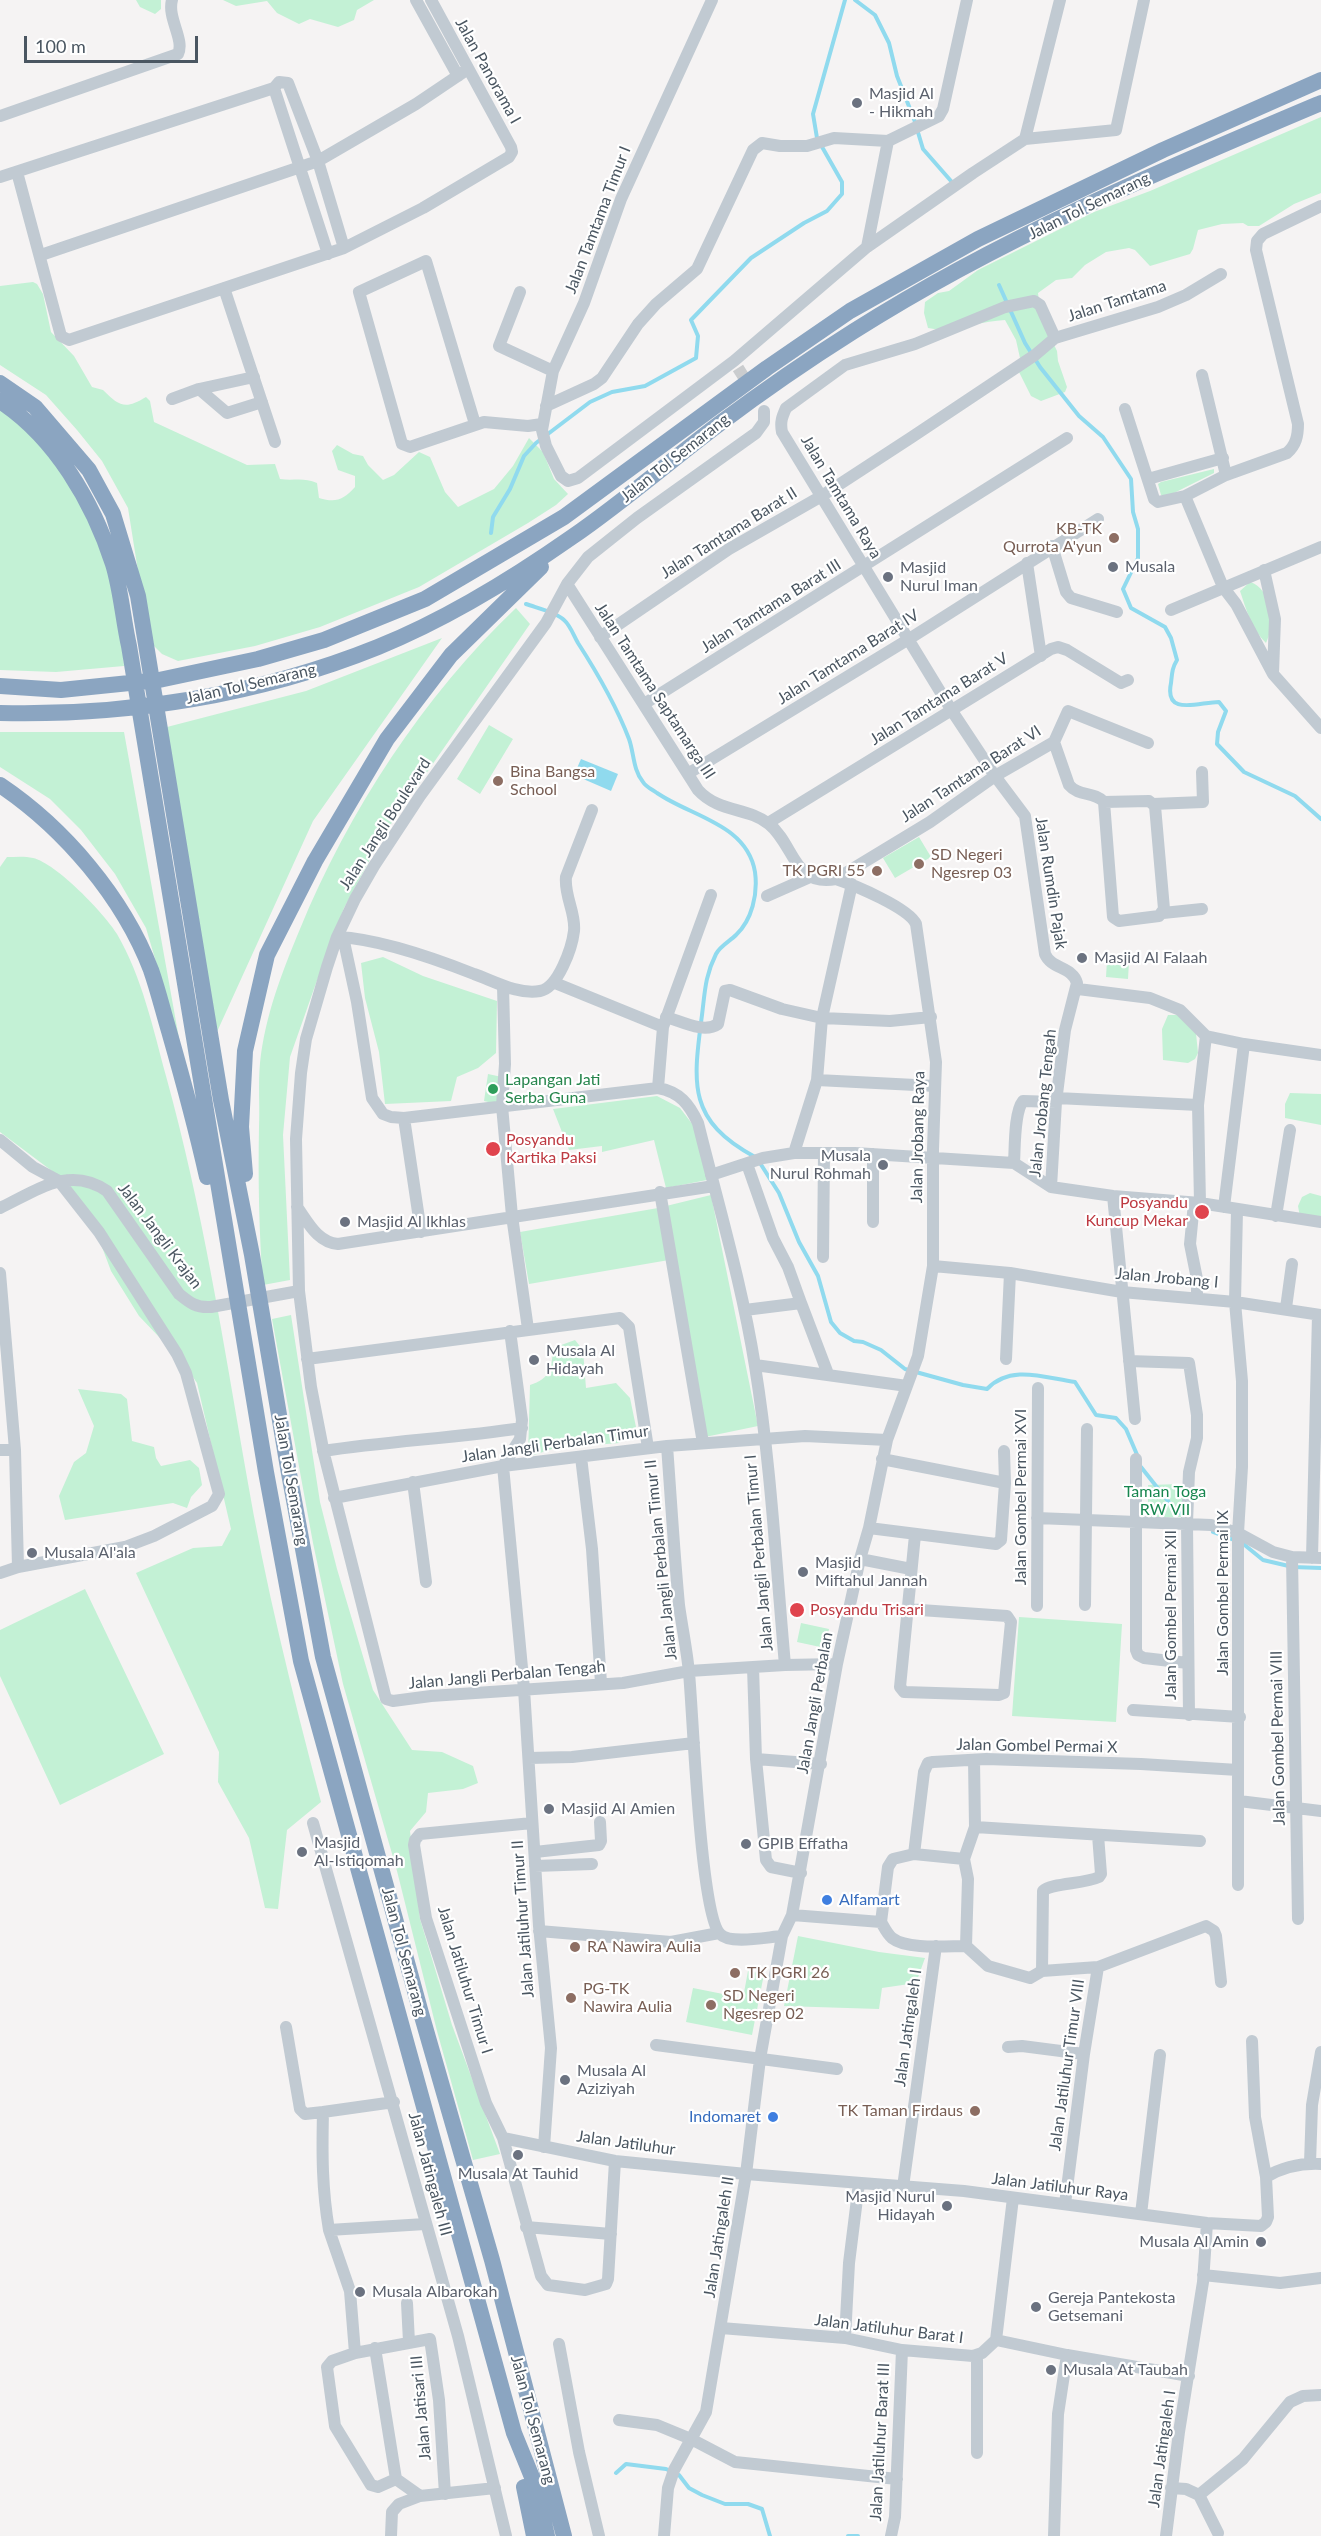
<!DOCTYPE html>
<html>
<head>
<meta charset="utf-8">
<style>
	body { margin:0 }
	#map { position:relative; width:1321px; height:2536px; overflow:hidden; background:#f5f3f3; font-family:Lato,sans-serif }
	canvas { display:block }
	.scale { position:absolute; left:24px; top:36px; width:174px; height:27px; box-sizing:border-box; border:3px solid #4a5661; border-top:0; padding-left:8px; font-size:18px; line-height:21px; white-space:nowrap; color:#4a5661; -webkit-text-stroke:4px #fff; paint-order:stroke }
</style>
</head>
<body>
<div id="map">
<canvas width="1321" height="2536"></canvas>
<div class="scale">100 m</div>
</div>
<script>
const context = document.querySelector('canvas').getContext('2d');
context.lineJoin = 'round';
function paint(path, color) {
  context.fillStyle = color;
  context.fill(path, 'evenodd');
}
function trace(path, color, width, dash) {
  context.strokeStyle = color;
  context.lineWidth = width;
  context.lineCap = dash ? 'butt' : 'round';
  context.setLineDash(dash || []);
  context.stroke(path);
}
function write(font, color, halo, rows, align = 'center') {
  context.font = font + ' Lato,sans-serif';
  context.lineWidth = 4.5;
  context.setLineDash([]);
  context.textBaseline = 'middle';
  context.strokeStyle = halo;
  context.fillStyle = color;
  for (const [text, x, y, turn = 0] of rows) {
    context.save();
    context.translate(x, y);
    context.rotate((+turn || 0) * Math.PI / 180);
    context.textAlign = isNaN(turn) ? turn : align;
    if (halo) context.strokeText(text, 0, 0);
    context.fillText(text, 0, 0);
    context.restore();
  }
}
const green = new Path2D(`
	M136,0H161V9L155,14L140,7Z
	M223,0H374L357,10L354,20L338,27L310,19L299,24L277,13L267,1L236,6Z
	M1321,117V193L1294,204L1259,226H1248L1243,223L1222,224L1198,230L1193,249L1190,254L1150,266L1135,250L1129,248L1106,252L1085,265L1072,278L1056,280L1038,293L1041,318L1057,351L1058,361L1067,387L1065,392L1041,401L1031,396L1019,372L1022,367L1016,340L1005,320C980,321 952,333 928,328L924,313L925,302L938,293L949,291L978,270L1094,212L1150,191Z
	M33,282L37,284L43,294L51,332L74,356L92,387L103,390C119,406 125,410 146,397L150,401L154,422L247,465L275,464L280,479C294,481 304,477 317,483L319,498C336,503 343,500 355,487V476L338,470L332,451L337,445L353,454L363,456L368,465L383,480L394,475L419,452L430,457L445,492L458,507L494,489L513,466L529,438L543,452L554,479L568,494L556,505L528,523L419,587L320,627L255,646L178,661L162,654L154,646L138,571L128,508L102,461L77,430L46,395L0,365V286Z
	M0,408C14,421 31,434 44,449C95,505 119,593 124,666L56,672L0,670Z
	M1214,469V473L1166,497L1161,495L1158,484L1161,482Z
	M1250,582C1272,588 1275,626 1266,643C1252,630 1246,609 1240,591Z
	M516,608L530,624L382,837L344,908L315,986L290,1057L283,1135L290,1280L263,1285C259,1232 258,1180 259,1127C260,1106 258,1084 260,1063C265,1016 282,972 300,929C348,812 424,695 516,608Z
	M442,638L313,821L216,1034L167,727L306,691Z
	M489,725L513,739L480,794L457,779Z
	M0,732H124L180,1044L146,928L115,874L81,830L50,799L0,767Z
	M919,837L931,857L895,878L883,858Z
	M7,857C16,857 25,856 33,858C56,863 105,914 117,934C142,977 153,1028 166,1076C202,1206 223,1339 246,1472C265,1584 292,1692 321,1802L287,1830L278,1909L265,1908L249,1838L218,1782L219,1752L136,1573L193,1548L222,1546L231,1529L197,1383L182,1361L139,1316L111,1271L93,1223L56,1174L0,1132V867Z
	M383,957L423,976L497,1001L496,1053L478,1068L457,1077L451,1101L385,1104L379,1052L365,998L361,963Z
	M1107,960L1129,962L1128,979L1106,977Z
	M1168,1015H1178L1196,1033L1198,1053L1195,1059L1188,1063L1163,1060L1162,1029Z
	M488,1074L502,1077L497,1104L484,1101Z
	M1290,1093L1321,1094V1125L1285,1118V1104Z
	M657,1096L680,1108L693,1125L707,1180L666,1188L654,1140L602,1152V1146L569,1150L553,1109Z
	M1310,1193L1321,1196V1221L1300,1217L1298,1206L1302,1197Z
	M711,1195L758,1426L705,1437L669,1260L529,1284L520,1232L658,1208Z
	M291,1315L320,1502L337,1569L373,1690L412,1750L442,1752L473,1766L478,1783L463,1789L428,1793L426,1812L410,1831L420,1919L452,2025L500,2154L473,2160L437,2031L397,1871L343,1684L313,1543L272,1319Z
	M575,1340L583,1350L586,1388L616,1383L630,1398L636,1427L619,1443L555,1448L528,1457L530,1385C550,1379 552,1368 553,1348Z
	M78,1389L121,1394L127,1399L132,1441L154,1447L156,1458L161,1466L190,1460L199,1468L202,1485L191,1497L187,1508L173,1503L65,1520L59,1496L74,1462L86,1453L94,1426Z
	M1182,1484L1183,1517L1148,1518V1485Z
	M85,1589L164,1754L60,1805L0,1676V1630Z
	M1019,1617L1122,1624L1116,1722L1012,1716Z
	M801,1623L829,1629L825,1648L797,1642Z
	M798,1936L879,1952L925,1958L916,1983L882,1988L879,2009L784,2006Z
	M748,1971L764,1974L752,2035L686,2022L693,1988L743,1998Z`);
const water = new Path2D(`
	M581,759L618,774L611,791L574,775Z`);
const stream = new Path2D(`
	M855,0L875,15L889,43L897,76L914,119L923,149L951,181
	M999,285L1025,343L1040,367L1079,416L1103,437L1131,479L1133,512L1138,529V558L1123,589L1131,608L1165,627L1171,638L1177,660C1172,668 1172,674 1171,683C1164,717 1199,702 1219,702L1226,711L1218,732L1217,744L1244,772L1295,796L1321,819
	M491,533L493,517L510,489L524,456L536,443L590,402L612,392L645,386L696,358L698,336L691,320L751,258L804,223L827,211L842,194V182L817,138L813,114L845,0
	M526,604C537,608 556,612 564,620C570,625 574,636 578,643C598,674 616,705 629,739C634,753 633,770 643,782C646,787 653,790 657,793C692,817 747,824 755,872C758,894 752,920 736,935C730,941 720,946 716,954C705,976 705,991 702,1015C693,1084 687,1120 755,1157
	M760,1163L779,1193L799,1242L818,1276L831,1322L840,1333L854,1341L863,1342L881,1350L905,1369L963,1385L987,1389C1011,1364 1045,1378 1075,1382L1096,1415L1116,1418L1126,1429L1138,1457
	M1141,1467L1175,1510L1186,1516
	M1213,1532L1234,1540
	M1241,1542L1263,1560L1293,1567L1321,1568
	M616,2473L626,2464L666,2469L679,2475L689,2488L702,2495L725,2504H748L762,2509L770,2536
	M848,2536H858`);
const minorTunnel = new Path2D(`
	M738,368L750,387`);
const minor = new Path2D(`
	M416,0L458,76
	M712,0L621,199L584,303L553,371L542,430L546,446L561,476L568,481L578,478L734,361L867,247L973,173L1025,139L1116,130L1144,0
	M274,88L328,254
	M0,116L178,54C185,40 167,18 172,0
	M1025,139L1060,0
	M17,172L61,336L69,340L344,248L423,208L509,157L512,152L511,147L431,0
	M0,177L274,88L279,82L288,83L318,161L344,248
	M867,247L888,141L939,116L943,109L967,0
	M41,255L318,161L416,104L468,69
	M224,288L275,442
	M520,292L499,346L553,371
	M1202,375L1226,475
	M199,389L227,413L262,402
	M172,399L199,389L254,377
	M546,406L594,384L602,378L638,324L656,304L697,269L753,150L762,143L780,146H807L834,138L888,141
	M1125,409L1154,499L1158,502L1185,496L1226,475L1287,453C1296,445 1298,436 1298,424L1256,250L1257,241L1263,234L1321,206
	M475,424L426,261L359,292L402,444L410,447L484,422L528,426L542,424
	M1148,479L1223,458
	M1185,496L1223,587L1236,604L1273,674L1321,728
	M1052,546L1066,592L1071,598L1117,612
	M1027,563L1041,656
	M1264,570L1275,619L1273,673
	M567,584L698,790C719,813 748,807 769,824C795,845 793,887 836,879L930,822L995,776L1054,742L1068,711L1148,743
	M1171,610L1321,547
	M600,637L729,549L820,497L912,437L1035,355L1055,338L1158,307L1186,295L1221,274
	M644,704L1067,438
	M1054,742L1069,785C1079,797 1094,791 1104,802L1113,917L1119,921L1159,916L1164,909L1155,806L1149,801L1104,802
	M689,773L909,639L1098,519
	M1153,804L1203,802L1202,772
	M768,823L1051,649L1058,647L1067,650L1121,683L1128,680
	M767,896L810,877
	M1163,913L1202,909
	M338,937C379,939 436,959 474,974C494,981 518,995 540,991C558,988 572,948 574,931C576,913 564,896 566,877L592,810
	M343,937L357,1002L372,1098L383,1114L391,1117L404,1118L658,1088C680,1092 689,1104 698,1123C718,1204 742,1284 755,1366C771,1465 776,1565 785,1665
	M555,983L663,1027
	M503,986L505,1064L502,1106L512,1216L528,1329
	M1078,989L1150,998L1180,1010L1206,1036L1244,1044L1224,1207
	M666,1017C681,1021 704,1034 718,1024L725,991L730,990L782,1009L822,1018L852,884
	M1244,1044L1321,1055
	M817,1080L935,1086
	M658,1088L663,1027L711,895
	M1057,1098L1198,1105
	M404,1118L421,1232
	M0,1140L33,1167L59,1181L99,1232L177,1354L186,1373L219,1494L212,1506L154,1536L125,1547L18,1567L0,1573
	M794,1153L817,1080L822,1018L890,1021L931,1017
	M873,1154V1222
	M1014,1163C1015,1148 1014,1112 1023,1101L1056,1102
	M747,1164L773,1238L788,1267L801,1303
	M711,1175L763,1158L794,1153H855L1014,1163L1051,1187L1113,1196L1200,1203L1321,1222
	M1051,1187L1056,1102L1065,1030L1077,983C1073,967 1051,969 1045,954L1025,816L995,776L952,711L782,432C780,422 782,417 786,408L845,365L915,344L1005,307L1034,301L1040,305L1055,338
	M660,1192L703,1443
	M1113,1196L1135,1419
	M1194,1203L1190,1244L1197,1279V1297
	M1200,1203L1198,1105L1206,1036
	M297,1207C308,1222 317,1242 338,1244L714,1186
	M0,1208C36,1191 69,1165 107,1191L179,1294C190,1303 196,1308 211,1307L299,1291L296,1139L301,1073L306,1039L327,967L337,937L355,899L374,866L420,796L546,623L567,584L588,557L637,518L756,433L764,422V411
	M1237,1210L1235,1302L1242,1381V1467L1238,1533V1885
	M1276,1216L1290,1130
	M823,1257L824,1153
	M933,1266L1010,1273L1122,1292L1235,1302L1321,1315
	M0,1273L15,1450L18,1567
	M299,1291L311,1387L324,1454L386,1699L393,1701L431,1696L623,1683L689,1671L785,1665L837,1664
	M1286,1308L1292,1264
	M745,1310L801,1303L828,1374
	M307,1359L620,1318L629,1327L648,1448
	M1006,1359L1010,1273
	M1129,1361L1189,1363L1197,1415V1438L1189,1472L1187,1523L1189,1715
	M755,1365L907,1386
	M667,1446C671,1499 674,1552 679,1605C682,1627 687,1650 689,1673C693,1713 700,1913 720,1934C730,1945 767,1937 782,1936
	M0,1450H15
	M323,1451C390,1441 456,1438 522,1428
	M1004,1451L1005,1483
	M581,1457L592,1549L601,1683
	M1136,1459V1650L1138,1655L1144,1658L1188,1663
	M503,1466L524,1689L539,1926L551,2048L544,2147
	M503,1466L520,1439L522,1420L510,1331
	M413,1482L426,1582
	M334,1498L503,1466L667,1446L805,1436L887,1440
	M1037,1518L1211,1525L1238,1533L1273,1552L1292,1557L1321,1558
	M869,1528L996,1544L1001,1540L1005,1483L882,1459
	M1292,1557L1298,1919
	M1312,1558L1318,1315
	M860,1559L911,1569
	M1085,1605L1087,1429
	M1037,1606L1038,1388
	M906,1609L1007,1616L1011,1622L1004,1693L999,1695L904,1692L900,1687L915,1535
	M753,1667L756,1759L766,1860L771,1867L801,1873
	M1133,1710L1240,1717
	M529,1758L572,1757L694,1743
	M756,1759L821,1764
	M1239,1801L1321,1811
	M313,1823L458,2336L506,2536
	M532,1823L420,1834L415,1840L414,1845L426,1918L486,2103L503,2138L541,2276L548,2285L585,2290L606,2284L608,2279L615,2161
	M975,1827L1200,1841
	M535,1852L599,1845L601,1841L600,1822
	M914,1854L924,1772L928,1763L933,1762L986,1759L1141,1764L1238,1770
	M535,1866L592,1864
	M792,1915L881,1922C884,1927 887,1934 892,1938C907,1950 947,1946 966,1946L988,1966L1030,1978L1042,1971L1098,1967L1206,1926L1214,1931L1216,1936L1221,1982
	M881,1922L888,1867L893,1859L914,1854L964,1859
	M539,1931L671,1942L719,1933
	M966,1946L968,1879L964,1859L975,1827L974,1760
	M1042,1971L1043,1891C1051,1883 1085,1884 1099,1877L1101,1874L1098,1835
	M286,2027L300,2109L305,2114L323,2112
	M656,2045L837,2069
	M1008,2047L1022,2046L1084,2054
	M394,2102L323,2112C322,2154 322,2189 329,2230L425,2224
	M503,2138L615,2161L746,2174L964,2191L1207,2223L1261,2226L1266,2222L1268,2217L1266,2177L1255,2117L1252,2041
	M1310,2163L1312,2105L1321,2052
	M1266,2177C1283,2167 1301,2163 1321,2164
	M903,2187L936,1946
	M1065,2204L1084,2054L1098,1967
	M1141,2214L1160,2055
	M526,2227L611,2234
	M329,2230L350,2291L355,2353L332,2361L327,2367L335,2426L371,2485L378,2487L396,2479
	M1203,2275L1280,2283L1321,2278
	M407,2303L409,2342
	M721,2328L845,2338L902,2350L973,2356L982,2353L996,2340
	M845,2338L849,2263L859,2183
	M996,2340L1067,2355L1189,2376
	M996,2340L1013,2198
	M559,2344L579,2452L599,2536
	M375,2348L396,2479L420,2496L495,2488
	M355,2353L430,2339L439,2400L445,2494
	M977,2355V2453
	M619,2420L657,2425L691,2439L735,2462L897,2479
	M1171,2488L1186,2489L1199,2495L1218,2533
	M1199,2495L1243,2459L1290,2402L1303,2396L1321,2395
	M391,2536L392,2512L399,2504L420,2496
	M664,2536L668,2488L674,2470L706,2412L746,2174L760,2059L782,1936L792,1915L837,1664L860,1559L869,1528L887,1440L918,1356L933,1266V1149L936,1062L916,924C909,908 854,885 836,879
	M891,2536L895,2517L902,2350
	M1054,2536L1058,2414L1067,2355
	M1166,2536L1179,2432L1203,2282L1207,2223`);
const highway = new Path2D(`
	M0,383L35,407L89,470L113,514L138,596L221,1100L252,1255L288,1468L323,1657L421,2013L492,2260L564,2536
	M0,401C55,437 93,502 113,564C121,590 123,619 129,646L266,1472L301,1661L514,2433L536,2487L547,2536
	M0,686L61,690L159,680L258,659L324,640L425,599L564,517L767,368L850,311L978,239L1163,150L1321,80
	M0,713C129,716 259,695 378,647C447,619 512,579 572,537C623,502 670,461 719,424C763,391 808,360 854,331C1000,238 1162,170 1321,103
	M0,785C64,828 123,897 151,970C158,990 163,1011 169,1031C183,1080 196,1128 207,1177
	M245,1174L241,1127L245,1051L267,955L315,861L387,739L451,655L541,567
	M524,2487L534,2536`);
const markers = [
	[857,103,6,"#6b7280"],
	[1114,538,6,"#8d6e63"],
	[1113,567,6,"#6b7280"],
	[888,577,6,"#6b7280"],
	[498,781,6,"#8d6e63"],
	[919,864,6,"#8d6e63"],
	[877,871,6,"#8d6e63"],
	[1082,958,6,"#6b7280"],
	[493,1089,6,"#2e9e5b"],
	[493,1149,8,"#e0444e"],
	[883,1165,6,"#6b7280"],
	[1202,1212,8,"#e0444e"],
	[345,1222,6,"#6b7280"],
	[534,1360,6,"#6b7280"],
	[32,1553,6,"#6b7280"],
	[803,1572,6,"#6b7280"],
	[797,1610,8,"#e0444e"],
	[549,1809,6,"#6b7280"],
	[746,1844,6,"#6b7280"],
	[302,1852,6,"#6b7280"],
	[827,1900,6,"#3f7fe0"],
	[575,1947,6,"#8d6e63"],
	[735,1973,6,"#8d6e63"],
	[571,1998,6,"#8d6e63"],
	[711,2005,6,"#8d6e63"],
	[565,2080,6,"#6b7280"],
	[975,2111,6,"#8d6e63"],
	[773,2117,6,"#3f7fe0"],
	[518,2155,6,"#6b7280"],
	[947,2206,6,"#6b7280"],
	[1261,2242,6,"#6b7280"],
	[360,2292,6,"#6b7280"],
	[1036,2307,6,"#6b7280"],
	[1051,2370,6,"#6b7280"]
];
const streetNames = [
	["Jalan Panorama I",488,71,61],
	["Jalan Tol Semarang",1089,206,-26],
	["Jalan Tamtama Timur I",598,220,-69],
	["Jalan Tamtama",1117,301,-18],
	["Jalan Tol Semarang",675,458,-38],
	["Jalan Tamtama Raya",841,497,59],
	["Jalan Tamtama Barat II",729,533,-32],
	["Jalan Tamtama Barat III",771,606,-32],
	["Jalan Tamtama Barat IV",848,657,-32],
	["Jalan Tol Semarang",251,684,-13],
	["Jalan Tamtama Saptamarga III",655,691,57],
	["Jalan Tamtama Barat V",939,699,-32],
	["Jalan Tamtama Barat VI",971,774,-33],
	["Jalan Jangli Boulevard",385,824,-57],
	["Jalan Rumdin Pajak",1051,883,81],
	["Jalan Jrobang Tengah",1043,1103,-84],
	["Jalan Jrobang Raya",918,1137,-89],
	["Jalan Jangli Krajan",160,1236,53],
	["Jalan Jrobang I",1167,1278,5],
	["Jalan Jangli Perbalan Timur",555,1444,-8],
	["Jalan Tol Semarang",291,1480,80],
	["Jalan Gombel Permai XVI",1021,1497,-90],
	["Jalan Jangli Perbalan Timur I",759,1553,-95],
	["Jalan Jangli Perbalan Timur II",661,1560,-96],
	["Jalan Gombel Permai IX",1223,1593,-90],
	["Jalan Gombel Permai XII",1171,1615,-90],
	["Jalan Jangli Perbalan Tengah",507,1675,-5],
	["Jalan Jangli Perbalan",815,1703,-80],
	["Jalan Gombel Permai VIII",1278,1738,-91],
	["Jalan Gombel Permai X",1037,1746,1],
	["Jalan Jatiluhur Timur II",523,1919,-94],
	["Jalan Tol Semarang",404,1952,75],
	["Jalan Jatiluhur Timur I",465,1980,73],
	["Jalan Jatingaleh I",908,2028,-82],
	["Jalan Jatiluhur Timur VIII",1067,2065,-82],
	["Jalan Jatiluhur",626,2143,8],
	["Jalan Jatingaleh III",430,2174,75],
	["Jalan Jatiluhur Raya",1060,2187,7],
	["Jalan Jatingaleh II",719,2237,-81],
	["Jalan Jatiluhur Barat I",889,2329,7],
	["Jalan Jatisari III",421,2408,-95],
	["Jalan Tol Semarang",533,2420,75],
	["Jalan Jatiluhur Barat III",880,2442,-87],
	["Jalan Jatingaleh I",1162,2449,-82]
];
const worshipNames = [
	["Masjid Al",869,94],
	["- Hikmah",869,112],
	["Musala",1125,567],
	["Masjid",900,568],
	["Nurul Iman",900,586],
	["Masjid Al Falaah",1094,958],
	["Musala",871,1156,"right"],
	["Nurul Rohmah",871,1174,"right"],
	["Masjid Al Ikhlas",357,1222],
	["Musala Al",546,1351],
	["Hidayah",546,1369],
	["Musala Al'ala",44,1553],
	["Masjid",815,1563],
	["Miftahul Jannah",815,1581],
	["Masjid Al Amien",561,1809],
	["Masjid",314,1843],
	["Al-Istiqomah",314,1861],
	["GPIB Effatha",758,1844],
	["Musala Al",577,2071],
	["Aziziyah",577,2089],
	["Musala At Tauhid",518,2174,"center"],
	["Masjid Nurul",935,2197,"right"],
	["Hidayah",935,2215,"right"],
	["Musala Al Amin",1249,2242,"right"],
	["Musala Albarokah",372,2292],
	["Gereja Pantekosta",1048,2298],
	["Getsemani",1048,2316],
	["Musala At Taubah",1063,2370]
];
const educationNames = [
	["KB-TK",1102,529,"right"],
	["Qurrota A'yun",1102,547,"right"],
	["Bina Bangsa",510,772],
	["School",510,790],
	["SD Negeri",931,855],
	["Ngesrep 03",931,873],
	["TK PGRI 55",865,871,"right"],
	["RA Nawira Aulia",587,1947],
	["TK PGRI 26",747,1973],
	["PG-TK",583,1989],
	["Nawira Aulia",583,2007],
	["SD Negeri",723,1996],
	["Ngesrep 02",723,2014],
	["TK Taman Firdaus",963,2111,"right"]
];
const leisureNames = [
	["Lapangan Jati",505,1080],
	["Serba Guna",505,1098]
];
const healthNames = [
	["Posyandu",506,1140],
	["Kartika Paksi",506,1158],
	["Posyandu",1188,1203,"right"],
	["Kuncup Mekar",1188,1221,"right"],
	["Posyandu Trisari",810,1610]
];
const parkNames = [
	["Taman Toga",1165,1492],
	["RW VII",1165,1510]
];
const shopNames = [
	["Alfamart",839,1900],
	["Indomaret",761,2117,"right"]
];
paint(green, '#c3f1d5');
paint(water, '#90daee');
trace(stream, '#90daee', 4);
trace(minorTunnel, '#caccce', 12, [12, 6]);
trace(minor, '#c1cad2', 12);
trace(highway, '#8ba5c1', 16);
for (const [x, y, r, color] of markers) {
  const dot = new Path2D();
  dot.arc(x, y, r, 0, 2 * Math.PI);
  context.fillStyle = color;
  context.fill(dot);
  trace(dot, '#fff', 2);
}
write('16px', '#4a5661', '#fff', streetNames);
write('16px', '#5b616d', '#fff', worshipNames, 'left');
write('16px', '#785e54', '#fff', educationNames, 'left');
write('16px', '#27864d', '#fff', leisureNames, 'left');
write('16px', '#be3a42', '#fff', healthNames, 'left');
write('16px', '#17864f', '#fff', parkNames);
write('16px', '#366cbe', '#fff', shopNames, 'left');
</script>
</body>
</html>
